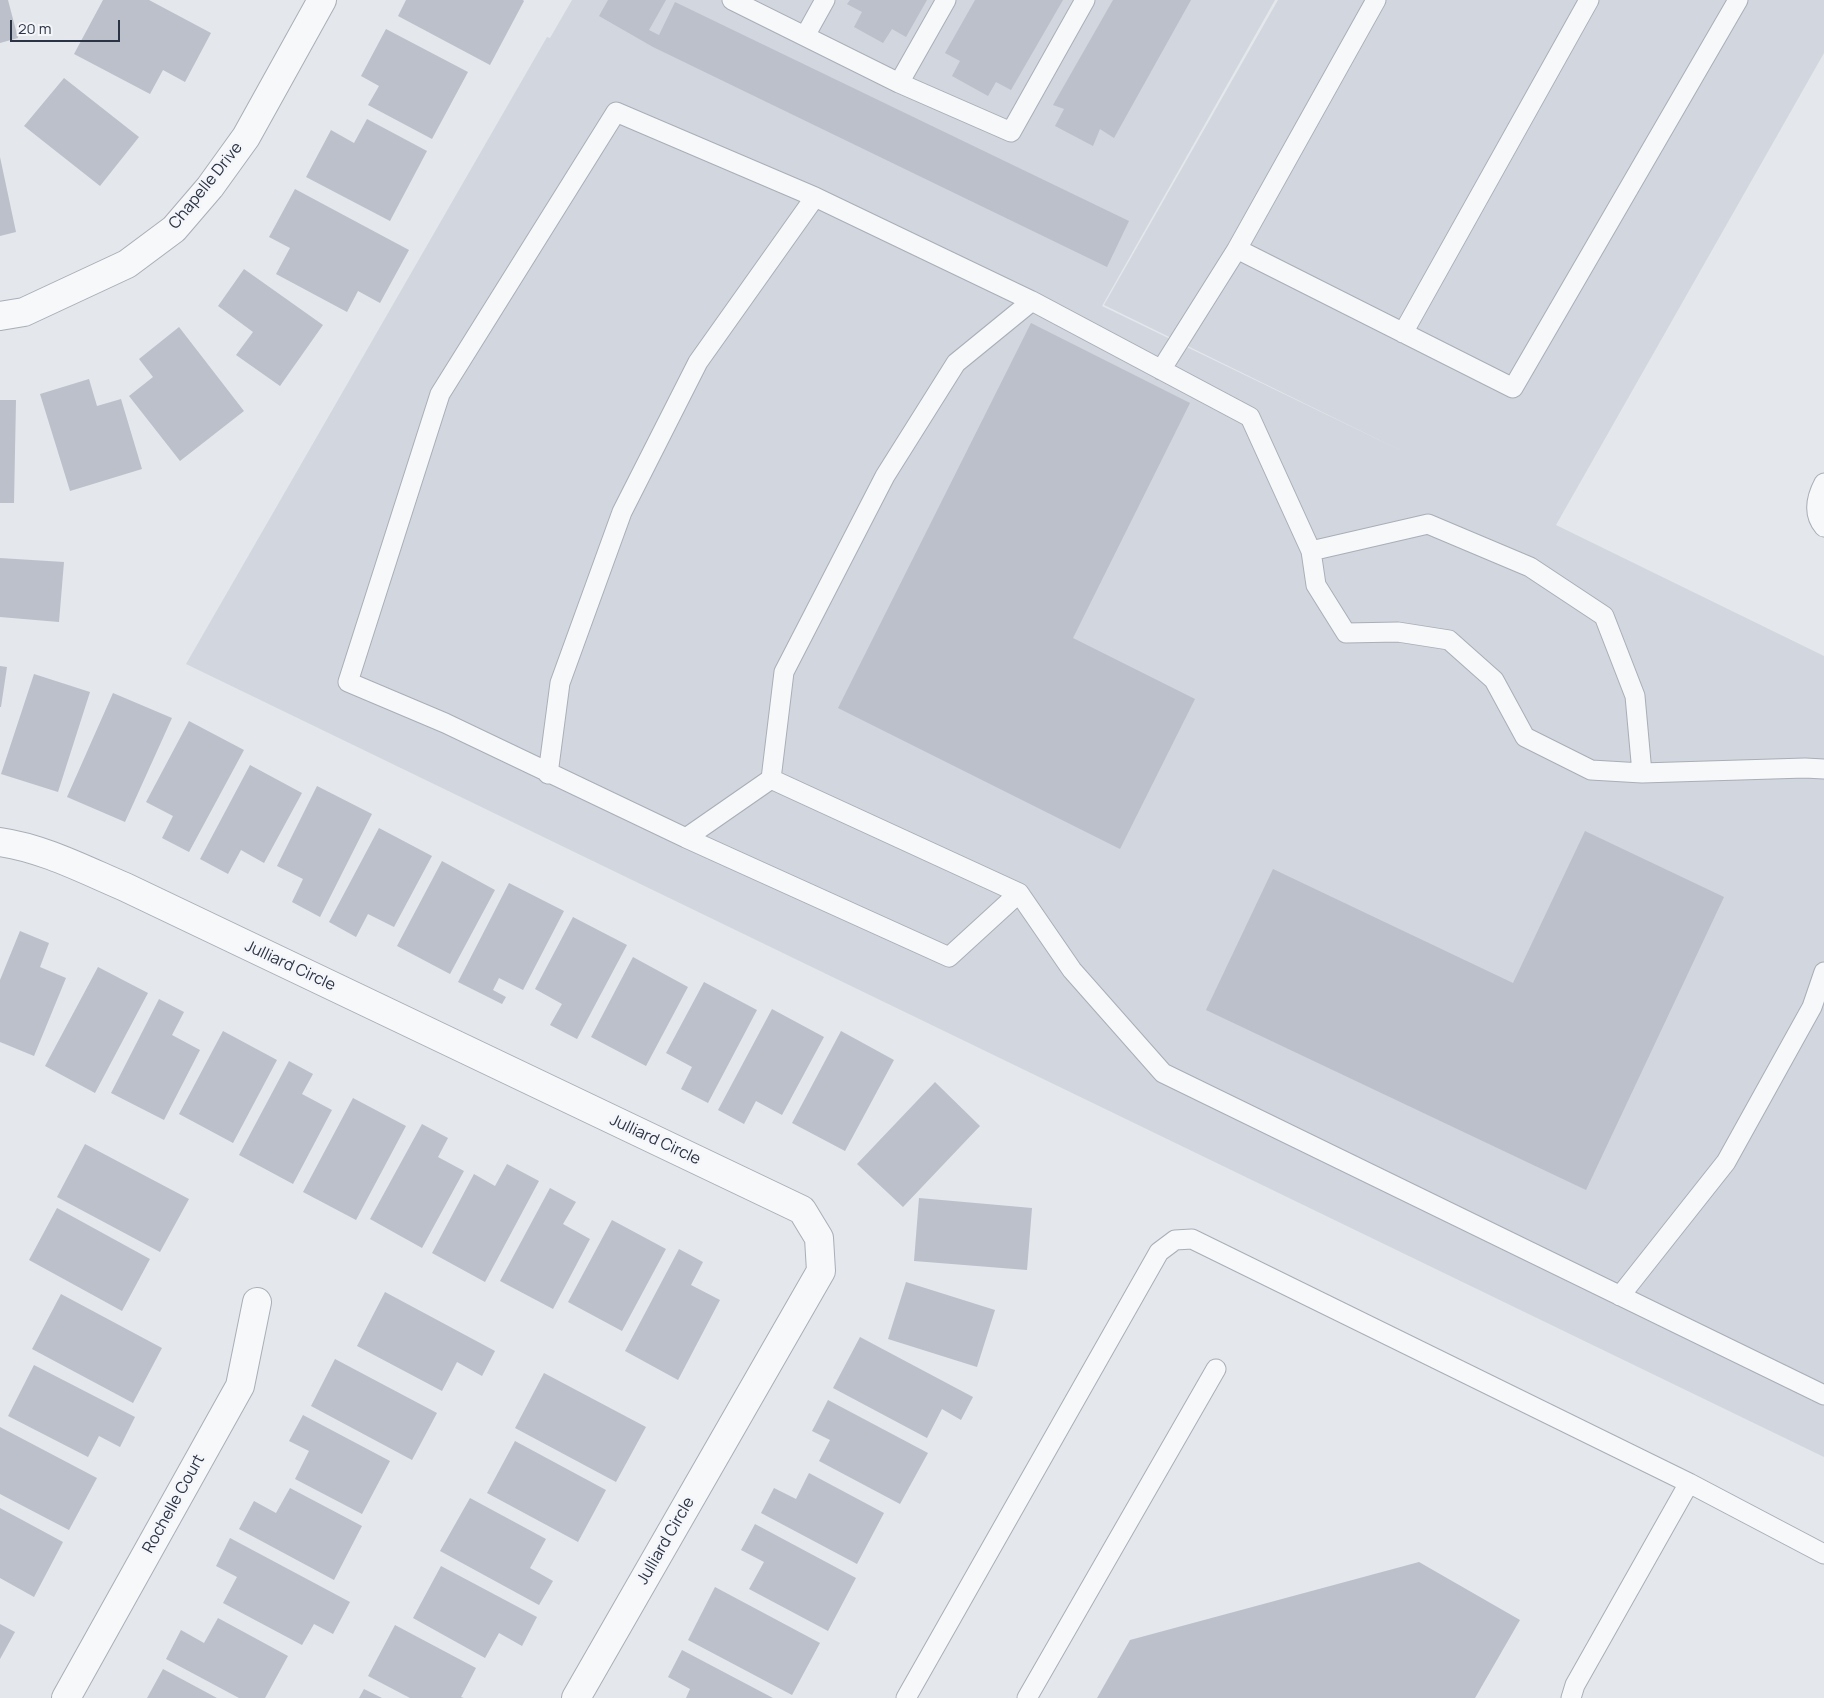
<!DOCTYPE html>
<html>
<head>
<meta charset="utf-8">
<style>
	body { margin:0 }
	#map { position:relative; width:1824px; height:1698px; overflow:hidden; background:#e4e7ec; font-family:Manrope,sans-serif }
	canvas { display:block }
	.scale { position:absolute; left:10px; top:20px; width:110px; height:22px; box-sizing:border-box; border:2px solid #2b3445; border-top:0; padding-left:6px; font-size:15px; line-height:18px; white-space:nowrap; color:#2b3445; -webkit-text-stroke:4px #f4f6f9; paint-order:stroke }
</style>
</head>
<body>
<div id="map">
<canvas width="1824" height="1698"></canvas>
<div class="scale">20 m</div>
</div>
<script>
const context = document.querySelector('canvas').getContext('2d');
context.lineJoin = 'round';
function paint(path, color) {
  context.fillStyle = color;
  context.fill(path, 'evenodd');
}
function trace(path, color, width, dash) {
  context.strokeStyle = color;
  context.lineWidth = width;
  context.lineCap = dash ? 'butt' : 'round';
  context.setLineDash(dash || []);
  context.stroke(path);
}
function write(font, color, halo, rows, align = 'center') {
  context.font = font + ' Manrope,sans-serif';
  context.lineWidth = 5;
  context.setLineDash([]);
  context.textBaseline = 'middle';
  context.strokeStyle = halo;
  context.fillStyle = color;
  for (const [text, x, y, turn = 0] of rows) {
    context.save();
    context.translate(x, y);
    context.rotate((+turn || 0) * Math.PI / 180);
    context.textAlign = isNaN(turn) ? turn : align;
    if (halo) context.strokeText(text, 0, 0);
    context.fillText(text, 0, 0);
    context.restore();
  }
}
const built = new Path2D(`
	M572,0H1275L1102,306L1410,455L1104,305L1278,0H1824V53L1556,525L1824,656V1457L186,664L547,37L550,38Z`);
const building = new Path2D(`
	M0,0H8L18,38L0,43Z
	M103,0H149L211,33L185,82L163,70L150,94L74,54Z
	M406,0H523L524,1L490,65L398,16Z
	M608,0H666L649,30L659,35L675,2L1129,221L1107,267L653,47L599,16Z
	M850,0H927L906,37L892,29L883,43L854,27L862,12L847,4Z
	M975,0H1063L1011,90L996,82L988,96L952,76L960,61L945,53Z
	M1113,0H1191L1114,138L1100,129L1093,146L1055,126L1064,109L1053,105Z
	M386,29L468,72L432,139L368,105L379,86L361,76Z
	M64,78L139,137L100,186L24,126Z
	M367,119L427,151L390,221L306,177L331,130L354,143Z
	M0,157L16,232L0,236Z
	M295,189L409,250L380,303L358,291L347,312L276,274L290,248L269,237Z
	M244,269L323,325L280,386L236,355L253,332L218,306Z
	M1031,323L1190,403L1073,638L1195,699L1120,849L838,708Z
	M179,327L244,411L180,461L129,396L153,377L139,359Z
	M89,379L97,406L121,399L142,469L70,491L40,394Z
	M0,400H16L14,503H0Z
	M0,558L64,562L59,622L0,617Z
	M0,666L7,667L1,707H0Z
	M34,674L90,692L58,792L1,774Z
	M113,693L172,718L125,822L67,797Z
	M189,721L244,750L189,852L162,838L173,816L146,802Z
	M250,765L302,793L264,863L241,850L228,874L200,859Z
	M317,786L372,814L320,917L292,902L303,879L277,866Z
	M379,828L432,856L394,927L368,914L356,937L329,922Z
	M1585,831L1724,897L1586,1190L1206,1010L1273,869L1513,983Z
	M442,861L495,890L450,974L397,946Z
	M509,883L564,911L523,990L499,978L493,990L506,997L502,1004L458,982Z
	M573,917L627,945L577,1039L550,1025L562,1004L535,989Z
	M20,931L49,943L40,967L66,978L34,1056L0,1042V980Z
	M633,957L688,987L646,1066L591,1037Z
	M98,967L148,993L95,1093L45,1066Z
	M704,982L757,1010L708,1103L681,1089L692,1067L666,1053Z
	M159,999L184,1012L172,1035L200,1050L164,1120L111,1093Z
	M772,1009L824,1037L782,1115L756,1101L744,1124L718,1110Z
	M223,1031L277,1060L233,1143L179,1114Z
	M841,1031L894,1060L845,1151L792,1123Z
	M289,1061L313,1074L302,1094L332,1110L293,1184L239,1155Z
	M935,1082L980,1126L903,1207L857,1164Z
	M353,1098L406,1126L356,1220L303,1192Z
	M422,1124L448,1138L438,1157L464,1171L422,1248L370,1219Z
	M85,1144L189,1199L160,1252L57,1197Z
	M507,1164L539,1181L485,1282L432,1253L474,1174L495,1186Z
	M550,1188L576,1202L563,1224L590,1239L553,1309L500,1281Z
	M919,1198L1032,1208L1027,1270L914,1261Z
	M57,1208L150,1259L122,1311L29,1260Z
	M612,1220L666,1249L622,1331L568,1302Z
	M679,1249L703,1262L691,1285L720,1300L678,1380L625,1351Z
	M906,1282L995,1310L977,1367L888,1339Z
	M385,1292L495,1351L482,1376L457,1362L442,1391L357,1346Z
	M61,1294L162,1348L133,1403L32,1349Z
	M860,1337L973,1397L961,1420L942,1409L927,1438L833,1388Z
	M335,1359L437,1413L412,1460L311,1406Z
	M34,1365L135,1417L120,1447L99,1436L88,1457L8,1416Z
	M544,1373L646,1427L616,1482L515,1428Z
	M828,1400L928,1453L900,1504L819,1461L830,1440L812,1431Z
	M303,1415L390,1461L362,1514L295,1479L309,1451L289,1441Z
	M0,1427L97,1478L69,1530L0,1494Z
	M515,1441L606,1490L578,1542L487,1493Z
	M809,1473L884,1513L857,1564L761,1513L774,1488L796,1499Z
	M290,1488L362,1526L334,1580L239,1529L254,1501L276,1513Z
	M470,1498L546,1539L530,1568L553,1581L539,1605L440,1551Z
	M0,1508L63,1542L34,1597L0,1578Z
	M755,1524L856,1578L828,1631L749,1589L764,1562L741,1550Z
	M230,1538L350,1602L333,1634L314,1624L302,1645L223,1603L237,1577L216,1566Z
	M1419,1562L1520,1620L1475,1698H1097L1130,1640Z
	M441,1566L537,1617L522,1646L499,1633L485,1658L413,1618Z
	M715,1587L820,1643L792,1695L688,1640Z
	M218,1618L288,1656L265,1698H239L166,1659L181,1630L204,1643Z
	M0,1624L15,1632L0,1659Z
	M395,1625L476,1668L461,1697L464,1698H410L368,1676Z
	M682,1650L773,1698H686L690,1689L668,1677Z
	M163,1669L217,1698H147Z
	M364,1689L382,1698H359Z`);
const service = new Path2D(`
	M732,0L899,83L946,0
	M1376,0L1237,249L1513,388L1738,0
	M805,36L825,0
	M899,83L1011,132L1085,0
	M1403,333L1589,0
	M1161,370L1237,249
	M1824,483C1816,498 1813,514 1824,527
	M1311,551L1428,524L1530,567L1604,616L1635,696L1642,773L1591,770L1525,737L1494,680L1449,640L1398,632L1346,633L1316,585L1311,551L1250,417L1032,301L956,363L885,476L784,672L771,779L1019,893L1072,970L1163,1073L1824,1395
	M1642,773L1805,768L1824,769
	M548,774L560,683L622,512L698,362L815,197
	M771,779L686,838L445,723L348,682L440,394L616,112L815,197L1032,301
	M686,838L949,957L1019,893
	M1620,1296L1726,1162L1812,1007L1824,972
	M906,1698L1159,1252L1175,1240L1192,1239L1689,1483L1824,1554
	M1027,1698L1216,1369
	M1571,1698L1575,1685L1689,1483`);
const minor = new Path2D(`
	M0,316L24,312L127,264L174,229L210,187L246,137L322,0
	M0,842C43,848 85,870 125,887L802,1210L819,1238L821,1271L576,1698
	M66,1698L240,1386L257,1302`);
const streetNames = [
	["Chapelle Drive",206,186,-51],
	["Julliard Circle",290,966,25],
	["Julliard Circle",655,1140,25],
	["Rochelle Court",174,1504,-61],
	["Julliard Circle",666,1541,-60]
];
paint(built, '#d2d6de');
paint(building, '#bbc0ca');
trace(service, '#a9aeb7', 21);
trace(minor, '#a9aeb7', 30);
trace(service, '#f7f8fa', 19);
trace(minor, '#f7f8fa', 28);
write('16px', '#2b3445', '#f4f6f9', streetNames);
</script>
</body>
</html>
